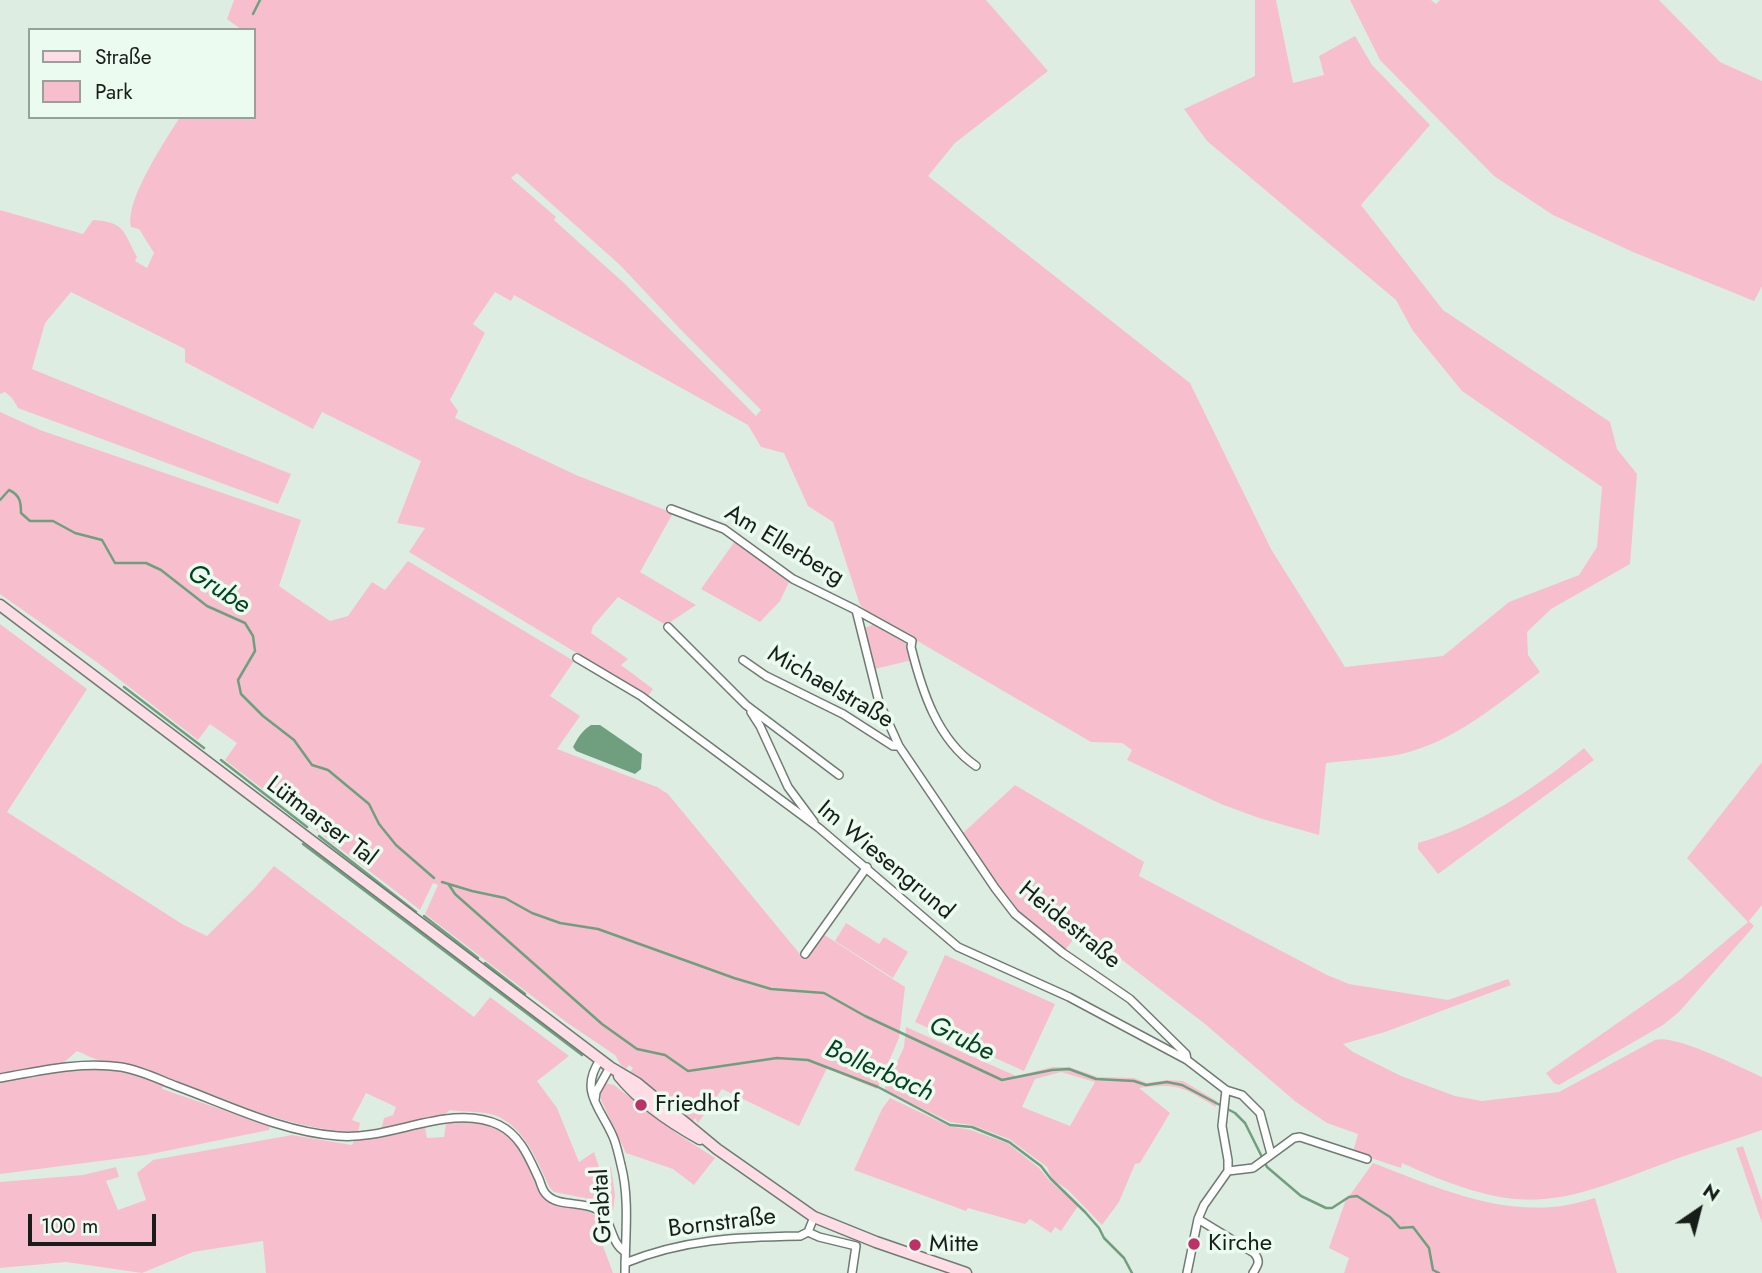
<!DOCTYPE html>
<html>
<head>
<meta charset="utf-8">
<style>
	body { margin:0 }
	#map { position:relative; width:1762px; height:1273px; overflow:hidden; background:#deede2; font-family:Jost,sans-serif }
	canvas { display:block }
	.legend { position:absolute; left:28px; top:28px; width:228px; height:91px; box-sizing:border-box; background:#ebfbef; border:2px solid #96a299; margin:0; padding:9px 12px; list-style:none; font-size:21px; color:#171d19 }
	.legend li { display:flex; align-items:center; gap:14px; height:35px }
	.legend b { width:35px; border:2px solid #96a299 }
	.north { position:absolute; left:1664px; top:1175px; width:70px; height:70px; -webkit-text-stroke:5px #ebfbef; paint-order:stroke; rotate:35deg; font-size:19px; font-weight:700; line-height:28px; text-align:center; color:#171d19 }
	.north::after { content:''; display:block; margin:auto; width:24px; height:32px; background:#171d19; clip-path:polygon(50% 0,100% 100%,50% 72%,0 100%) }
	.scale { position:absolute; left:28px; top:1214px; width:128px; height:32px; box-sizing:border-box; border:4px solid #171d19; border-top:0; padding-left:9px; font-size:21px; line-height:24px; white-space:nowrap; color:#171d19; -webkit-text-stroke:5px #ebfbef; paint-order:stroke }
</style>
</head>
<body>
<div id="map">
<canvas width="1762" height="1273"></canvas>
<ul class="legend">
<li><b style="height:9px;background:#ffdde7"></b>Straße</li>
<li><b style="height:19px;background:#f7bfcd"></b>Park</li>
</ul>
<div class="north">N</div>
<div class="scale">100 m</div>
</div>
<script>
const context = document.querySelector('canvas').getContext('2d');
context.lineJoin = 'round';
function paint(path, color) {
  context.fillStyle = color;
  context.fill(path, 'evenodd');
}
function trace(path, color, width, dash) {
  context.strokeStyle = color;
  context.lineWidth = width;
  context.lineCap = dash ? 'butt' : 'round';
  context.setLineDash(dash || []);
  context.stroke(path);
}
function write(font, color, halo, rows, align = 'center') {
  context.font = font + ' Jost,sans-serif';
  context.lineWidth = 7;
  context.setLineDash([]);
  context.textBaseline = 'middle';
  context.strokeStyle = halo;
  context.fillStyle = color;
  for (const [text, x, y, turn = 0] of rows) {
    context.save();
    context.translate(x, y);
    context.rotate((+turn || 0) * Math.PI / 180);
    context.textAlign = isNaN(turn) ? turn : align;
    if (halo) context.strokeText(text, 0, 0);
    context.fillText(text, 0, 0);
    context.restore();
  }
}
const green = new Path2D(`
	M234,0H986L1048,71L955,143L928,176L1190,383L1271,549L1345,667L1443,656L1509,602L1579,575L1597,547L1602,487L1462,391L1413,331L1396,300L1207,141L1184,109L1255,76V0H1276L1293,83L1324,75L1319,56L1355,36L1372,65L1430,125L1361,205L1443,310L1610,422L1617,449L1637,474L1630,564L1551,609L1527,632L1528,655L1540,672C1498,704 1454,742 1401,754C1377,759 1350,760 1326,763L1319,835L1259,818L1221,804L1127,760L1132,750L1122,743L1091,742L866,611L860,605L833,522L808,506L784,453L761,447L748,425L514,295L511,301L495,292L473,324L485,333L450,400L458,411L455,418L576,475L673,513L640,572L696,605L666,625L618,597L593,626L591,633L628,659L621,665L653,689L648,696L409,552L425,528L397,523L421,461L322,412L313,429L185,362V349L71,292L45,323L32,369L291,474L278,504L18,408L12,398L5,392L0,394V210L83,234L93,220C125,222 123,231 137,257L135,261L147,268L154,253L139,229L131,227C125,200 165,141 180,117H254V30H242L227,19ZM517,173L620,265L684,333L761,410L756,416L624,283L554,220L556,217L511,178Z
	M1350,0H1431L1436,4L1440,0H1659L1720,62L1762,81V286L1754,301L1633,252L1553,215L1494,176L1380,60Z
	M0,412L40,430L301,520L279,586L330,621L348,616L372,582L385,590L408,561L574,661L550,696L580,716L557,749L657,787L668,794L804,959L823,934L905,987L899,1038L877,1089L827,1068L799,1126L722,1089L698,1123L695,1118L693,1121L656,1090L630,1072L633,1068L629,1065L626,1069L620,1064L615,1055L566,1022L425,914L438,885L433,883L420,910L225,760L237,743L210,724L198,740L98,663L0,594Z
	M735,541L789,582L780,601L760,622L701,589Z
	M0,624L87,689L7,812L182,924L207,936L255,888L274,866L474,1017L490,997L569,1056L537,1081L557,1108L579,1162L594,1152L600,1170L611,1167L615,1195L613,1212H610L595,1200L554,1192L550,1188C537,1162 525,1126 494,1115C481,1111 463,1112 450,1110L439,1119L381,1130L384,1118L393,1115L396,1107L366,1093L352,1120L360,1123L358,1132C276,1130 205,1087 128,1064C120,1061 110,1063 102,1061C93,1059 85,1054 77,1051L61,1065L0,1074Z
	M874,624L907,644L912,660L875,669L865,628Z
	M1584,748L1594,760L1438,874L1418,849V843C1476,827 1538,787 1584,748Z
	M1762,762V905L1749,921L1754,926L1679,1012L1663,1025L1559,1085L1554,1083L1546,1073L1682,978L1748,922L1687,858Z
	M1015,785L1144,862L1139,876L1327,975L1349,984L1448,1000L1508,979L1511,985L1385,1032L1343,1044L1353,1052L1401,1076L1455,1096L1482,1101L1559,1092L1655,1040C1676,1034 1739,1067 1762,1077V1130C1728,1142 1693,1152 1660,1165C1613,1182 1566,1204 1515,1199C1479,1196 1435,1178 1402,1163L1401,1168L1353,1152L1358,1134L1327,1123L1296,1102L1205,1024L1082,929L1065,950L1018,911L996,884L963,833Z
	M846,923L879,944L884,937L908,952L893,978L835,941Z
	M945,955L1055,1004L1024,1071L915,1022Z
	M906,1027L1016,1076L1052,1067H1069L1098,1077L1134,1078L1147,1083L1167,1080L1183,1081L1217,1101L1216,1107C1182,1087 1179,1083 1139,1088L1170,1113L1140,1163L1135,1164L1119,1202L1102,1225L1068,1190L1052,1179L1047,1167L1009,1139L972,1125L950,1122L884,1090L904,1047ZM1061,1072L1095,1082L1070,1126L1022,1107L1035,1079Z
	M93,1068L121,1069L164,1083L162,1089L270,1126L269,1130L146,1155L0,1174V1079Z
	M605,1083L614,1085L676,1133L715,1158L694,1185L673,1169L626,1153L601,1100L600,1091Z
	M890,1098L949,1126L971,1130L1007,1143L1039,1168L1050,1181L1078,1206L1061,1231L1055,1227L1051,1233L1030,1219L1025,1224L968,1208L966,1211L854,1170L882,1109Z
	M464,1121L491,1126L513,1139L547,1201L590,1212L599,1218L603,1246L613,1273H266L263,1241L193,1252L142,1273L66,1262L0,1268V1182L83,1175L116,1167L119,1177L106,1181L118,1210L146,1200L137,1173L153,1160L292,1135L352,1145L355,1139L374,1138L425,1127L427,1138L444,1137L446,1124Z
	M1743,1146L1762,1201V1223L1736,1148Z
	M1373,1163C1431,1185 1488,1212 1552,1207C1567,1206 1581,1202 1595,1198L1617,1273H1344L1349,1258L1329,1248L1345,1202Z`);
const water = new Path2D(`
	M591,725H600L642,754L641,769L635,774L576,751L573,747C578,737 582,731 591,725Z`);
const stream = new Path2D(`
	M253,14L260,0
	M0,500L9,490C20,495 21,502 21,513L30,521H53L75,533L102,540L115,563H146L161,570L207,606L245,623L253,636L255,651L238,680L241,694L263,716L294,740L312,765L328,770L369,804L379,824L396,845L434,878
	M124,687L204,748
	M221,760L307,827
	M319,836L416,912
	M303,844L582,1055
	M442,882L472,891L505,898L532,913L560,923L598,929L734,978L771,989L824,993L865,1016L1002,1080L1052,1070L1069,1069L1096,1079L1134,1081L1146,1085L1167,1082L1182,1085L1235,1113L1245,1123L1267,1167L1301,1196L1326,1208H1332L1349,1197L1357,1196L1390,1217L1400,1228L1413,1227L1429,1248L1433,1270L1439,1273
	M449,885L455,894L602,1024L637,1049L665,1055L688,1071L777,1058L808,1060L878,1087L950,1125L972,1127L1009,1142L1041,1166L1051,1179L1085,1212L1099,1228L1104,1238L1124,1258L1132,1273
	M424,916L478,958
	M485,963L525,994`);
const minor = new Path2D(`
	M671,509L724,529L793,579L856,610L912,641L911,647C922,691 937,739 976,766
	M856,610L879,702L899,746L995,888L1015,914L1063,953L1130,999L1186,1054L1187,1060
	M668,627L746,705L839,775
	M577,658L641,696L819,828L958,947L1069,997L1187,1060L1226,1090L1242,1095L1260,1113L1271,1154
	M743,660L766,676L843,714L893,746H899
	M751,712L760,726L788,787L814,822
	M805,954L867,867
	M600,1060C578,1092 602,1109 614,1139C617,1147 619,1156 621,1165C630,1199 625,1238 625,1273
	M0,1078C39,1071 81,1061 121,1067C140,1070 158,1079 176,1086C228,1105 282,1132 338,1136C390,1141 451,1102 499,1125C521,1136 529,1158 539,1179C541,1184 542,1190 546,1194C557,1207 581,1201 596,1209C613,1218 609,1241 624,1251
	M595,1100L596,1092L610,1067
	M1228,1171L1253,1168L1294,1138L1300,1137L1367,1159
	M1198,1219L1254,1253C1261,1261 1258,1265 1253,1273
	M808,1232L819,1237L856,1246L852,1273
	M625,1263C684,1239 738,1237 800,1236L808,1232L814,1217
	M1187,1273L1198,1219L1204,1205L1228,1171V1160L1222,1126L1226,1090`);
const secondary = new Path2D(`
	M0,605L610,1067L637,1083L717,1149L814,1217L876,1242L966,1273
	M619,1076C640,1102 671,1123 700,1139`);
const markers = [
	[641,1105,7,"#bd3168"],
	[1194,1244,7,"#bd3168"],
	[915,1245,7,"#bd3168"]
];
const streetNames = [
	["Am Ellerberg",784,546,31],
	["Michaelstraße",830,688,30],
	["Lütmarser Tal",321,822,37],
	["Im Wiesengrund",885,861,40],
	["Heidestraße",1069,926,39],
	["Grabtal",603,1206,-93],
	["Bornstraße",722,1224,-7]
];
const poiNames = [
	["Friedhof",655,1105],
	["Kirche",1208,1244],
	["Mitte",929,1245]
];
const waterNames = [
	["Grube",218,590,33],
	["Grube",961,1040,26],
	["Bollerbach",879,1072,24]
];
paint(green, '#f7bfcd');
paint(water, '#709f7f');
trace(stream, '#709f7f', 2.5);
trace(minor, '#6d7b71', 10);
trace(secondary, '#6d7b71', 13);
trace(minor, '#fff', 7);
trace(secondary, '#ffdde7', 10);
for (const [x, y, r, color] of markers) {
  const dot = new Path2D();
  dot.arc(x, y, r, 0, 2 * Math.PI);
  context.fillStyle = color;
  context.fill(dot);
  trace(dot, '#ebfbef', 2.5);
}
write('24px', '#171d19', '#ebfbef', streetNames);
write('24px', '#171d19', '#ebfbef', poiNames, 'left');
write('italic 26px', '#044122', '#ebfbef', waterNames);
</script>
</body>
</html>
